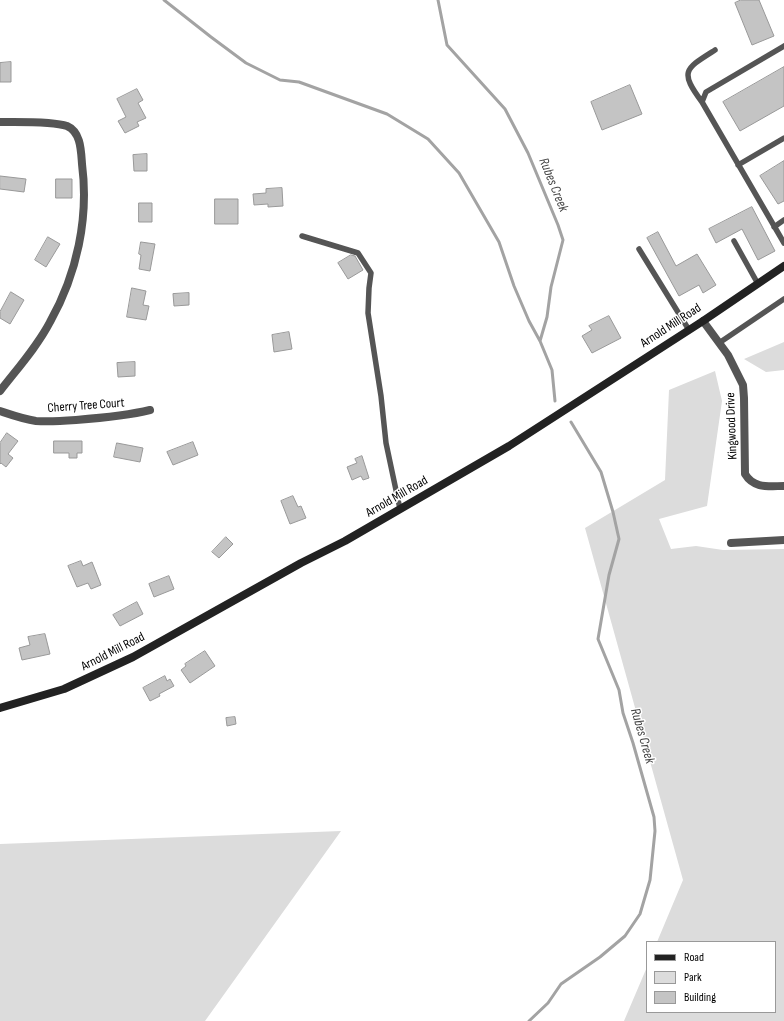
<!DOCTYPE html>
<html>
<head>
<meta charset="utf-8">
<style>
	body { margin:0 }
	#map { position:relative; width:784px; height:1021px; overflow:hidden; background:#fff; font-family:"Sofia Sans Condensed",sans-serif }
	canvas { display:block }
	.legend { position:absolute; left:646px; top:941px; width:130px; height:72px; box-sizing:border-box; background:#fff; border:1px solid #999; margin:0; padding:5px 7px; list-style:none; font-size:12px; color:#000 }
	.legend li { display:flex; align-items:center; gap:8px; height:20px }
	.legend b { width:20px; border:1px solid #999 }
</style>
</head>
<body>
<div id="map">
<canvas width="784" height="1021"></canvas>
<ul class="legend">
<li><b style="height:5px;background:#222"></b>Road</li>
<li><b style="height:11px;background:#dcdcdc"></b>Park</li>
<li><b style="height:11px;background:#c4c4c4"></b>Building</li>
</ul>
</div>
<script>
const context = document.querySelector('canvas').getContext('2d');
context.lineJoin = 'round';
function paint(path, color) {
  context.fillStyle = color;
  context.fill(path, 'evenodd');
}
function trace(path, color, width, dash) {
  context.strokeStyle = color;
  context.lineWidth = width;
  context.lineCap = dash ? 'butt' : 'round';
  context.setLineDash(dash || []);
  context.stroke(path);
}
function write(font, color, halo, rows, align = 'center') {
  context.font = font + ' "Sofia Sans Condensed",sans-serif';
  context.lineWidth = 3;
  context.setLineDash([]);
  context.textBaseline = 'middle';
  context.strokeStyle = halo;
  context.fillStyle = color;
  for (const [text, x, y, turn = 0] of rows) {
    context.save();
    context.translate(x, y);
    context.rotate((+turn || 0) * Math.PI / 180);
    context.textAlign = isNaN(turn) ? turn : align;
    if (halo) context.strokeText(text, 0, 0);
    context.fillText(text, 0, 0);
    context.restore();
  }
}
const green = new Path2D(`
	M784,342V370L766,372L744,359Z
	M715,371L722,401L707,506L659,519L671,549L696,546L723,550L784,549V1021H624L647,967V1012H775V942H657L683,880L585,528L665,480L669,390Z
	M341,831L205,1021H0V844Z`);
const stream = new Path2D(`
	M164,0L211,37L246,63L280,80L299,82L387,114L428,139L459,173L499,242L514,286L529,321L540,341L552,370L555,401
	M438,0L447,45L505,109L528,153L558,225L563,240L551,287L547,317L540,341
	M529,1021L548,1003L561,984L600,957L625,936L640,914L650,880L655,831L654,817L633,743L623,713L619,690L598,639L609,575L619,539L613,512L601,472L571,422`);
const building = new Path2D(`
	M741,0H759L774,36L752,45L735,3Z
	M11,62V82H0V63Z
	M784,67V106L740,131L723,102Z
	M630,85L642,114L602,130L591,102Z
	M137,89L143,100L138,103L146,118L137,122L139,126L125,133L118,121L126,117L117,99Z
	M147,154V171H134L133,155Z
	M784,161V201L778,204L760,176Z
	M0,176L26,179L24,192L0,189Z
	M56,179H72V198H56Z
	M282,188L283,206L268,207V204L254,205L253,194L266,193V189Z
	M215,199H238V224H215Z
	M139,203H152V222H139Z
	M752,207L775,251L758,260L742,229L716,243L709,229Z
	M658,232L676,266L697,254L716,285L703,293L699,285L679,296L647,238Z
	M48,237L60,244L46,267L35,260Z
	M141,242L155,244L150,271L139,269L141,255L139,254Z
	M351,255L355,256L363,270L348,279L338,263Z
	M132,288L146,291L143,305L149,306L146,320L127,317Z
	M11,292L24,300L10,324L0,318V312Z
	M189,293V305L174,306L173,294Z
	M609,316L621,338L592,353L582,336L592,330L589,326Z
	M289,332L292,349L274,352L272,335Z
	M135,362V376L118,377L117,363Z
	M7,433L18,441L8,454L13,458L6,467L1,463L0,464V443Z
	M54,441H82V453H77V458H69V453H54Z
	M193,442L198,455L173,465L167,452Z
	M117,443L143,448L140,462L114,457Z
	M362,456L369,478L363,480L361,476L352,480L347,467L357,463L355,459Z
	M293,496L298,507L301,506L306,518L290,524L281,501Z
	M226,537L233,544L219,558L212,552Z
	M81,561L83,566L92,562L101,585L91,589L88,583L77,587L68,566Z
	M169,576L174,589L154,597L149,584Z
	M137,602L143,614L120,626L113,615Z
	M45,634L50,654L22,660L19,648L30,645L28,637Z
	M205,651L215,666L190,683L181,670L186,666L185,664Z
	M165,676L167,681L170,679L174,686L159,694L160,696L150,701L143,688Z
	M235,717L236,724L227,726L226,718Z`);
const service = new Path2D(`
	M784,46L706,92L702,102L784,243
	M702,102C679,71 685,69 715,50
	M738,165L784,138
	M774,227L784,220
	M302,236L358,253L371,273L369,288L368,313L381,396L386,443L400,509
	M734,241L758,284
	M639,249L689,330
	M719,343L784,299`);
const minor = new Path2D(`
	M0,122C16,122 53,121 67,126C81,132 81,151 82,164C89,218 77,274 50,322C37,347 17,369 0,391
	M703,321L728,355L743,385L744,398L745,474C754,489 769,486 784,486
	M0,411C12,415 23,419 36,421C49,422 63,421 76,420C101,418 126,416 150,410
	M731,543L784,540`);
const secondary = new Path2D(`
	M0,708L64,689L133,657L301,563L345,541L509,446L703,321L784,266`);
const streetNames = [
	["Arnold Mill Road",671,326,-33],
	["Cherry Tree Court",86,406,-4],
	["Kingwood Drive",732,426,-92],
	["Arnold Mill Road",397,497,-30],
	["Arnold Mill Road",113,652,-27]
];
const waterNames = [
	["Rubes Creek",553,185,68],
	["Rubes Creek",642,736,74]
];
paint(green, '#dcdcdc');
trace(stream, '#a3a3a3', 3);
paint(building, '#c4c4c4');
trace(building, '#999', 1);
trace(service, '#555', 5.5);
trace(minor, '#555', 8);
trace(secondary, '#222', 8);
write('13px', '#000', '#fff', streetNames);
write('italic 14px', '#444', '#fff', waterNames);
</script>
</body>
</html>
